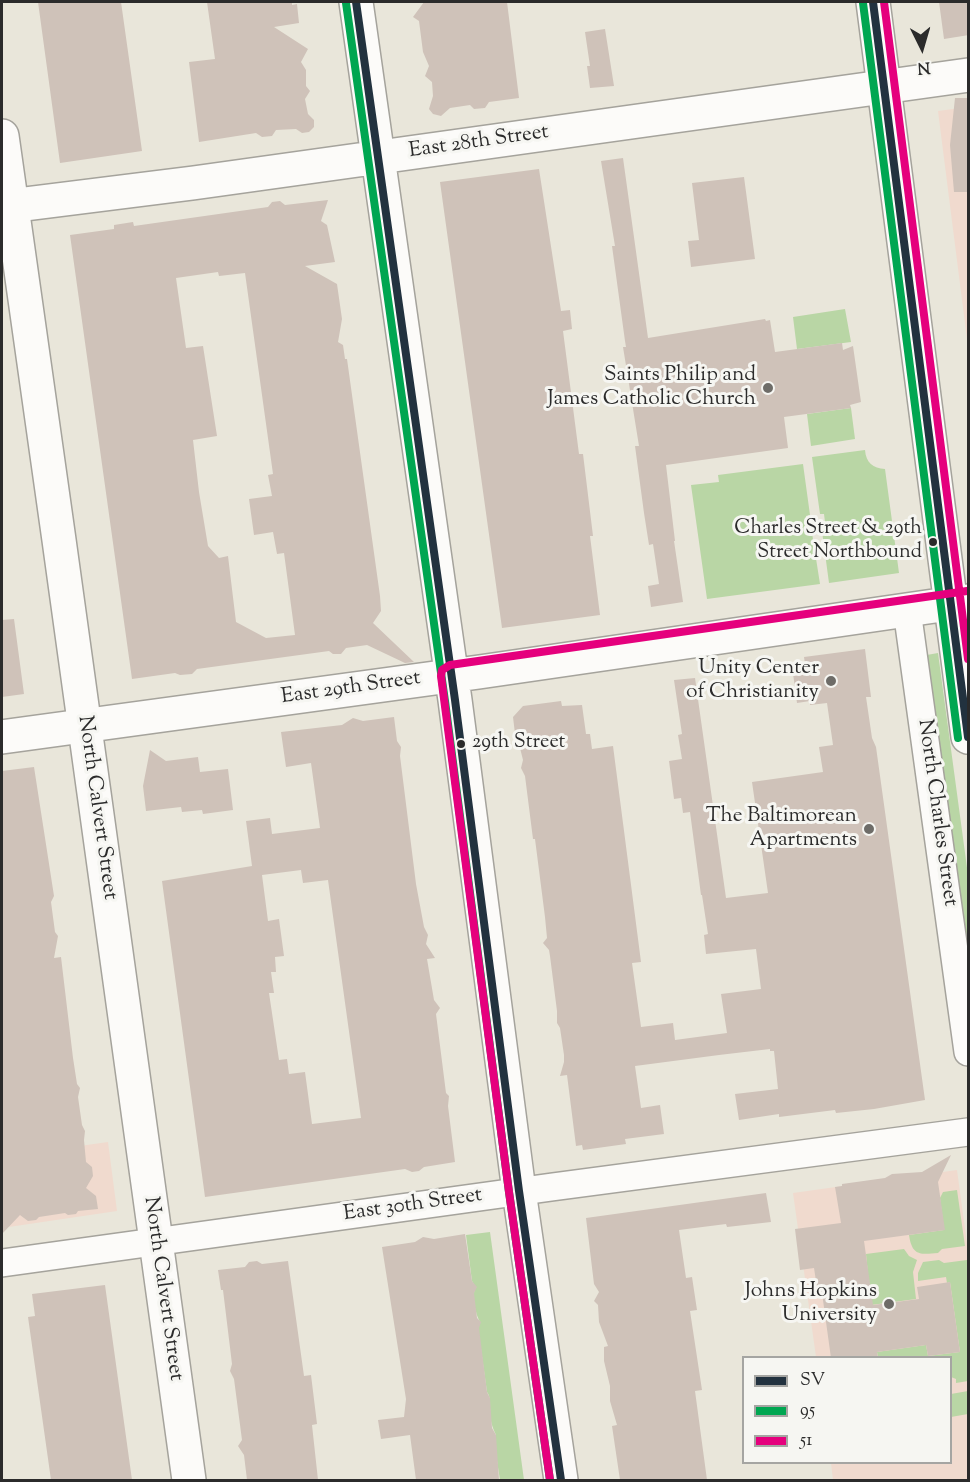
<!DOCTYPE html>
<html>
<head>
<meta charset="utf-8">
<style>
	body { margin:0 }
	#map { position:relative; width:970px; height:1482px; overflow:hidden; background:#e9e6da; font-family:"Sorts Mill Goudy",serif }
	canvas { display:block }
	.frame { position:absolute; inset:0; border:3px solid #2b2b2b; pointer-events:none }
	.legend { position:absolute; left:742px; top:1356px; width:210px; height:108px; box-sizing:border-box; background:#f6f6f2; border:2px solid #a5a5a2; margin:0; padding:8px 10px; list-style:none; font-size:18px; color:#2b2b2b }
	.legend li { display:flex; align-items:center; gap:12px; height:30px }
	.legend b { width:30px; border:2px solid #a5a5a2 }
	.north { position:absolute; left:892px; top:18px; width:60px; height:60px; -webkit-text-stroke:4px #f6f6f2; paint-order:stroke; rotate:175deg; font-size:16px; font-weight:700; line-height:24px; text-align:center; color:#2b2b2b }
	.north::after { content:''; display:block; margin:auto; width:21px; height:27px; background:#2b2b2b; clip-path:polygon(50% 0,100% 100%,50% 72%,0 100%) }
</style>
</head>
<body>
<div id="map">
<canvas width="970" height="1482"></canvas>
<div class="frame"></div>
<ul class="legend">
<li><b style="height:8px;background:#22323f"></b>SV</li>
<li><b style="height:8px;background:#00a651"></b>95</li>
<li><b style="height:8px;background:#e5007d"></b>51</li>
</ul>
<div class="north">N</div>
</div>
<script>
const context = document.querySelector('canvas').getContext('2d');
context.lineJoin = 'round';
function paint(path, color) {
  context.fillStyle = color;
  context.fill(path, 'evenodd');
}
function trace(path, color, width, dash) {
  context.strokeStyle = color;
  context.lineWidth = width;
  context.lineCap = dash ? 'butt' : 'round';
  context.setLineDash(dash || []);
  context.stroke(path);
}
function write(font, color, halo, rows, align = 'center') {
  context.font = font + ' "Sorts Mill Goudy",serif';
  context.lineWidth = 6;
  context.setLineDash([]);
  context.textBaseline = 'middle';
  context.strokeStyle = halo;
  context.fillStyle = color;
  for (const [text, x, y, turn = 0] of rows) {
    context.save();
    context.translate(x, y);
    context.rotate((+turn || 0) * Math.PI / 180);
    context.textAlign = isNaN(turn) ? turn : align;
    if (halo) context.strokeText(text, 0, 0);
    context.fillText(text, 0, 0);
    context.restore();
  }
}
const built = new Path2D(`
	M968,107V347L938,111Z
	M108,1142L117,1211L2,1228V1157Z
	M957,1170L968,1251V1480H833L831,1463L950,1462V1358L816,1357L793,1193Z`);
const green = new Path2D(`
	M845,309L851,342L797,349L793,317Z
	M851,408L855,439L811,446L807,414Z
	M865,450C866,463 873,468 885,469L899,573L829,583L822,531L826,530L824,514H820L812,457Z
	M803,464L810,515L806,516L809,533H812L820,584L707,599L691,485L719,482L718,475Z
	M938,653L968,875V1004L921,656Z
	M957,1190L965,1246L942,1249L938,1253C919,1255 912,1255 909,1235L944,1230L940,1198L943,1192Z
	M490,1232L524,1480H500L494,1442L496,1435C492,1427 489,1416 489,1406C489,1400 491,1398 487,1392L478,1328L480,1322C475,1313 472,1297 475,1287L472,1281L466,1235Z
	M904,1249L909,1256L917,1260L913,1272L916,1299L871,1305L866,1254Z
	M939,1260L944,1263L967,1260L968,1381L956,1383V1379L951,1377L950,1358L878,1357L877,1352L926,1345L928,1356L960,1352L950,1282L947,1283L946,1277L918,1281V1273L923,1262Z
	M968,1391V1414L951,1417V1394Z`);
const building = new Path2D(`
	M38,2H121L142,151L60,163Z
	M207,2H292V5L297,4L299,23L274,27L308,49L301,62L306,70V86L310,91L305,99L308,114L314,120V127L309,132L302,133L296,129L276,130L272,136L262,137L256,133L199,142L189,62L215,59Z
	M424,2H507L519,98L489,102L485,108L474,109L470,105L450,108L441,116L433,114L429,109L433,96L432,82L425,76L429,66L423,52L419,21L413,17Z
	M939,2H969V35L944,39Z
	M605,29L614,86L590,88L587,66H590L585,32Z
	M955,98H969V192H954L950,145Z
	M623,158L648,338L765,319L766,321L770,320L775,352L842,343L843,350L853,346L861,402L850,405L851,408L784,417L788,448L666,465L675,541H674L683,602L651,607L648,586L659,584L653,544L649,545L644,513L635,446H639L623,347H626L625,341L612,246H615L601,161Z
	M539,169L561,311L570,310L572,329L563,331L579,454H583L593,536H590L600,615L502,628L440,182Z
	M744,177L755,259L691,267L688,241L699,240L692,183Z
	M328,200L321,221L327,225L335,262L305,266L337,284L342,319L338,342L343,345L345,359H347L380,596L381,611L373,623L414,662L405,663L367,645L346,648L341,654H333L329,651L197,669L192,674L180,675L175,673L132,679L70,235L114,229V225L133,222L134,226L268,207L272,202L280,201L285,205ZM218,272L219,276L245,273L273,474L268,475L272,496L249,499L254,535L273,532L277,554L284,553L295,635L266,638L236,622L228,556L219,558L208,546L199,492L193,440L217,436L203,346L186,348L176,278Z
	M14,619L24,694L2,697V620Z
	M865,649L871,697H866L872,738L876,747L925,1100L874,1109L836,1113L835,1110L779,1117V1114L739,1120L735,1094L778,1089L774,1051H770V1049L719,1055L635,1066L641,1108L660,1105L664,1134L625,1139L626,1144L583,1150L582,1145L576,1146L567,1075L560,1076L564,1062V1055L560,1028L557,1023V1011L550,956L549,950L543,943L547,938L545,917L535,839H533L525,776L521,768L523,760L519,744L516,742L513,717L523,706L561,701L562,706L582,705L586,734H590L592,749L613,746L641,962L632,963L641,1027L673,1023L675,1040L727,1033L721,994L761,989L756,949L706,954L704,935L708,934L702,895H701L690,812L683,813L681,798L674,799L669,761L682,759L678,735L682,734L674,680L695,678L726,898L768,893L752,782L823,772L819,747L833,745L827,703L810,705V701L797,703L792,666L805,664L804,657Z
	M394,717L397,741L401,747L400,756L416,884L424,927L428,935L426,944L435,958L427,959L434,1000L440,1008L436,1014L446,1093L449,1096L448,1106L455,1162L424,1167L419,1171L412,1172L405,1169L205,1197L162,881L252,866L246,821L270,818L272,834L320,828L311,763L286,767L281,732L342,725L353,718L363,721ZM301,870L303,883L328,880L361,1118L312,1124L305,1072L289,1074L287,1059L279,1060L269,993H274L271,972H276L275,957L284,956L279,919L268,921L262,875Z
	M150,750L166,761L198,757L200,772L228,769L233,810L203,814L202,810L182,812L181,807L146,811L143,786Z
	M34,767L54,896L51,902L55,932L58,936L54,958L61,957L73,1058L77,1084L80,1088L78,1097L82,1125L85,1131L84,1140L86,1162L92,1167L93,1176L86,1188L96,1196L98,1209L78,1211L76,1214L68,1215L65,1213L39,1217L36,1220L28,1221L20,1215L2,1234V771Z
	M951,1155L938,1182L945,1230L864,1241L873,1305L919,1299L917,1287L950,1282L960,1352L928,1356L926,1345L877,1352L878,1358H831L822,1293L818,1294L814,1268L800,1270L795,1229L841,1223L835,1187L842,1186V1184L885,1178L892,1174L922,1172Z
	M766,1193L771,1222L727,1227L726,1224L679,1230L686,1278L692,1277L697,1310L690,1311L702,1390L695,1391L707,1480H620L612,1426L617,1425L610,1401V1386L604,1361V1347L608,1346L599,1322L598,1305L594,1301L599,1292L594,1284L586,1218Z
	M465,1234L472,1281L477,1287L474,1293L477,1318L481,1322L479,1328L487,1392L490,1398L492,1428L496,1435L499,1480H416L410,1435L381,1439L378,1420L404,1417L406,1399L382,1247L415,1242L423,1237L434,1239Z
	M257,1261L262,1264L288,1261L304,1376L311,1375L317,1424L312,1425L318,1480H247L244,1455L238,1446L242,1440L234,1379L230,1371L232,1364L223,1290H221L218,1270L245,1267L249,1262Z
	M105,1285L132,1480H51L28,1317L35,1316L32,1294Z`);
const street = new Path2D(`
	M907,610L968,1052
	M2,1263L552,1187L968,1132`);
const secondary = new Path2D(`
	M2,136L59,540L189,1480`);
const primary = new Path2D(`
	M356,2L455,700L519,1191L561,1480
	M873,2L968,737
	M2,207L193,183L968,75
	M2,737L479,672L968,601`);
const bus1 = new Path2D(`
	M356,2L455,700L519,1191L561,1480
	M873,2L968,737`);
const bus2 = new Path2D(`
	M346,3L445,701L509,1192L550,1480
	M863,3L958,738`);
const bus3 = new Path2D(`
	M884,2L968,659
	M550,1480L509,1192L441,676L442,670L450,665L967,591`);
const markers = [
	[768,388,6,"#6e6c68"],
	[933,542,5,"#2b2b2b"],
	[831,681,6,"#6e6c68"],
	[461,744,5,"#2b2b2b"],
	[869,829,6,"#6e6c68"],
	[889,1304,6,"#6e6c68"]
];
const busNames = [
	["Charles Street & 29th",922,530],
	["Street Northbound",922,554],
	["29th Street",472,744,"left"]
];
const streetNames = [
	["East 28th Street",479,143,-8],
	["East 29th Street",351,689,-8],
	["North Calvert Street",96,808,82],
	["North Charles Street",936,813,82],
	["East 30th Street",413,1206,-8],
	["North Calvert Street",162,1289,82]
];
const poiNames = [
	["Saints Philip and",756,376],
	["James Catholic Church",756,400],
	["Unity Center",819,669],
	["of Christianity",819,693],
	["The Baltimorean",857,817],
	["Apartments",857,841],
	["Johns Hopkins",877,1292],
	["University",877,1316]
];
paint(built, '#f0dace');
paint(green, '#b9d6a5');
paint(building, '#cfc2b9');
trace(street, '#a5a39c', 30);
trace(secondary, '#a5a39c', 36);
trace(primary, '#a5a39c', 36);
trace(street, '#fcfbf9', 27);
trace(secondary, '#fcfbf9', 33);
trace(primary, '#fcfbf9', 33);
trace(bus1, '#22323f', 8);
trace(bus2, '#00a651', 8);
trace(bus3, '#e5007d', 8);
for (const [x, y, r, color] of markers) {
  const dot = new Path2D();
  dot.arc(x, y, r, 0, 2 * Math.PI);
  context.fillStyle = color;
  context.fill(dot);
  trace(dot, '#f6f6f2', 2);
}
write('20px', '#2b2b2b', '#f6f6f2', busNames, 'right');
write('21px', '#2b2b2b', '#f6f6f2', streetNames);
write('21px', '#2b2b2b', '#f6f6f2', poiNames, 'right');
</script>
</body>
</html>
